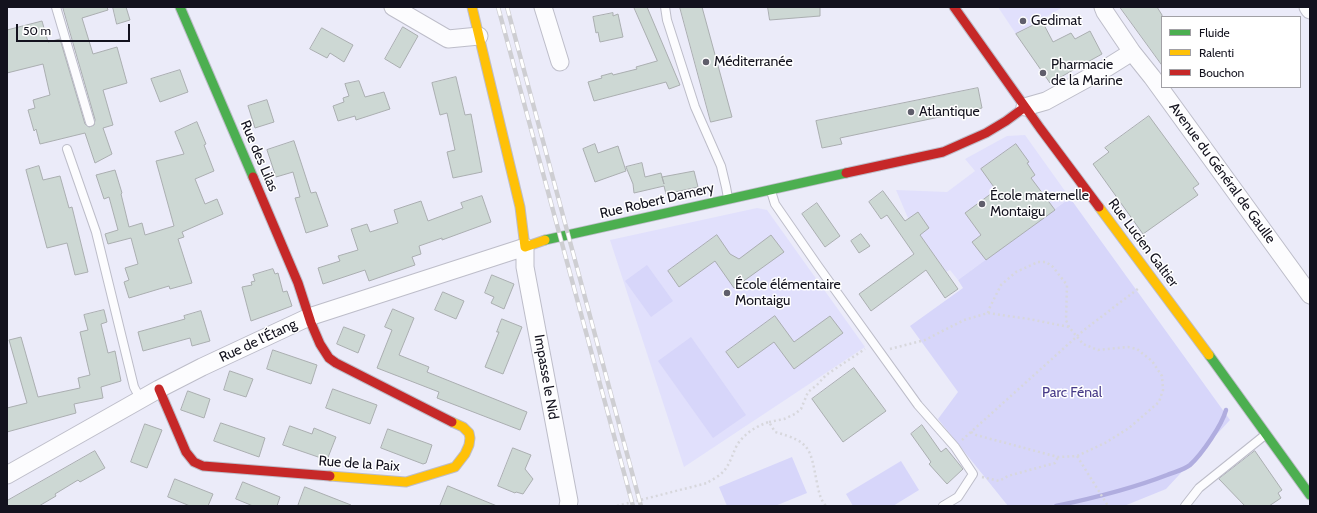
<!DOCTYPE html>
<html>
<head>
<meta charset="utf-8">
<style>
	body { margin:0 }
	#map { position:relative; width:1317px; height:513px; overflow:hidden; background:#ebebf9; font-family:Cabin,sans-serif }
	canvas { display:block }
	.frame { position:absolute; inset:0; border:8px solid #13121e; pointer-events:none }
	.legend { position:absolute; left:1161px; top:16px; width:140px; height:72px; box-sizing:border-box; background:#fff; border:1px solid #a1a0a5; margin:0; padding:5px 7px; list-style:none; font-size:12px; color:#13121e }
	.legend li { display:flex; align-items:center; gap:8px; height:20px }
	.legend b { width:20px; border:1px solid #a1a0a5 }
	.scale { position:absolute; left:16px; top:24px; width:114px; height:18px; box-sizing:border-box; border:2px solid #13121e; border-top:0; padding-left:5px; font-size:12px; line-height:14px; white-space:nowrap; color:#13121e; -webkit-text-stroke:3px #fff; paint-order:stroke }
</style>
</head>
<body>
<div id="map">
<canvas width="1317" height="513"></canvas>
<div class="frame"></div>
<ul class="legend">
<li><b style="height:5px;background:#4caf50"></b>Fluide</li>
<li><b style="height:5px;background:#ffc107"></b>Ralenti</li>
<li><b style="height:5px;background:#c62828"></b>Bouchon</li>
</ul>
<div class="scale">50 m</div>
</div>
<script>
const context = document.querySelector('canvas').getContext('2d');
context.lineJoin = 'round';
function paint(path, color) {
  context.fillStyle = color;
  context.fill(path, 'evenodd');
}
function trace(path, color, width, dash) {
  context.strokeStyle = color;
  context.lineWidth = width;
  context.lineCap = dash ? 'butt' : 'round';
  context.setLineDash(dash || []);
  context.stroke(path);
}
function write(font, color, halo, rows, align = 'center') {
  context.font = font + ' Cabin,sans-serif';
  context.lineWidth = 3;
  context.setLineDash([]);
  context.textBaseline = 'middle';
  context.strokeStyle = halo;
  context.fillStyle = color;
  for (const [text, x, y, turn = 0] of rows) {
    context.save();
    context.translate(x, y);
    context.rotate((+turn || 0) * Math.PI / 180);
    context.textAlign = isNaN(turn) ? turn : align;
    if (halo) context.strokeText(text, 0, 0);
    context.fillText(text, 0, 0);
    context.restore();
  }
}
const built = new Path2D(`
	M998,7H1063L1016,34Z
	M1025,135L1070,198L958,280L950,270L946,272L908,218L896,190L947,192L975,171L965,159L1007,136Z
	M757,208L767,210L865,347L684,467L610,240Z`);
const green = new Path2D(`
	M1070,198L1230,420L1166,489L1124,506H1008L938,419L958,392L910,326L963,288L958,280Z
	M647,265L673,301L651,317L625,281Z
	M691,337L746,415L713,438L658,361Z
	M792,457L807,493L775,506H727L719,487Z
	M901,461L919,490L893,506H853L846,494Z`);
const stream = new Path2D(`
	M1056,506C1094,498 1131,489 1167,475C1174,472 1184,470 1190,465C1202,454 1222,425 1226,410`);
const building = new Path2D(`
	M63,7H107L108,10L82,18L93,54L117,47L127,83L103,90L113,125L103,128L112,154L95,163L85,133L40,144L36,129L34,131L28,110L35,108L33,100L50,95L43,64L7,73V30L42,21L48,42L60,39L85,124L89,127L94,125L95,120Z
	M113,7H126L130,20L117,24Z
	M634,7H647L680,85L669,89L666,82L594,101L588,82L602,78L601,76L612,73L613,75L637,69L636,67L657,61Z
	M680,7H702L732,117L711,122Z
	M768,7H820V16L770,20Z
	M1120,7H1157L1162,15V65Z
	M613,13V16L618,14L623,37L600,42L598,32L596,33L593,17Z
	M1042,21L1053,42L1071,33L1075,39L1090,31L1102,54L1050,83L1016,34Z
	M403,27L418,36L400,68L385,59Z
	M322,28L353,45L344,62L330,53L327,58L310,49Z
	M180,70L188,92L160,102L151,79Z
	M456,77L465,115L471,114L482,172L453,178L447,152L455,150L447,113L440,115L432,83Z
	M359,81L365,97L384,92L390,109L356,120L355,116L338,121L333,106L344,102L343,98L349,96L345,84Z
	M978,88L982,108L840,138L842,144L822,148L816,121Z
	M267,100L274,122L255,128L248,106Z
	M1149,116L1199,184L1193,188L1198,195L1143,234L1093,164L1109,152L1105,148Z
	M197,122L206,144L204,145L214,171L195,179L205,204L217,199L223,214L182,232L184,237L178,239L192,283L170,289L169,286L129,298L124,282L129,280L125,268L138,264L131,238L108,244L105,234L118,230L109,197L104,199L96,175L115,170L122,193L121,194L129,227L142,223L145,235L174,226L156,161L184,154L175,132Z
	M294,141L311,193L316,192L328,226L306,233L295,198L300,197L293,172L276,177L267,150Z
	M595,144L598,153L618,146L626,171L595,182L583,149Z
	M1016,144L1029,162L1027,163L1035,175L1031,178L1055,210L986,260L972,242L981,235L965,213L996,190L981,169Z
	M642,163L645,177L661,173L664,184L662,177L694,171L698,187L666,194L664,186L634,193L633,184L626,167Z
	M39,166L43,180L60,176L69,208L72,207L88,272L75,275L67,243L47,248L26,170Z
	M883,191L905,221L918,212L929,228L920,235L958,289L945,298L926,270L871,311L859,294L914,254L887,215L881,219L869,202Z
	M482,196L491,222L442,240V238L419,246L421,254L412,257L415,265L369,281L365,270L323,284L318,268L340,261L338,256L358,250L351,229L367,224L370,232L398,223L394,210L421,201L428,221L463,208L461,203Z
	M817,203L840,236L825,247L802,214Z
	M861,234L870,246L859,253L851,241Z
	M717,235L730,254L739,259L771,235L784,252L734,288L715,261L679,287L668,271Z
	M273,269L275,274L278,273L283,292L287,291L292,306L251,321L242,287L252,285L251,282L255,281L253,275Z
	M492,275L514,284L504,309L491,303L494,297L485,293Z
	M443,292L464,301L456,319L435,310Z
	M393,309L414,318L399,355L429,367L427,372L527,412L520,430L437,398L439,392L377,368L392,330L385,327Z
	M104,310L107,322L101,324L108,353L115,351L121,381L101,387L103,398L74,404L76,413L7,432V408L27,403L9,340L21,337L38,397L80,388L78,378L90,375L80,332L88,330L84,315Z
	M201,311L210,341L192,346L190,338L143,351L138,332L185,319L184,316Z
	M775,316L794,342L830,316L843,333L794,369L774,342L738,368L726,352Z
	M502,319L522,327L503,374L485,367L499,332H497Z
	M344,327L365,335L358,353L337,344Z
	M273,350L317,365L311,384L267,369Z
	M854,368L886,411L843,442L812,399Z
	M230,371L253,379L246,397L224,390Z
	M333,389L377,405L370,424L326,408Z
	M188,391L210,399L204,418L181,410Z
	M221,423L265,438L259,457L214,441Z
	M145,424L162,430L147,468L131,462Z
	M922,425L941,452L946,448L963,469L947,484L929,464L931,462L911,434Z
	M290,426L312,434L314,428L336,437L327,460L283,445Z
	M388,429L432,445L426,463L423,464L381,448Z
	M513,448L531,455L525,469L533,479L523,494L516,492L515,493L498,486Z
	M95,451L105,468L80,482L78,480L55,494L56,496L39,506H7V501Z
	M1255,451L1282,490L1278,493L1281,498L1269,506H1245L1219,479Z
	M175,479L213,494L208,506H190L168,497Z
	M243,482L280,497L277,506H253L236,499Z
	M448,486L497,506H440Z
	M305,487L351,505V506H298Z`);
const path = new Path2D(`
	M988,313L989,309L1001,285L1016,272L1038,262H1046L1053,267L1067,285L1066,320L1069,327L1083,344L1098,350L1128,347L1137,349L1152,361L1162,376L1163,390L1159,402L1129,428L1105,443L1077,456
	M890,349L925,340L964,320L988,313L1029,319L1069,327
	M769,422L784,419L795,414L801,409L808,392L817,385L826,375L865,349
	M971,432L976,435L1058,457L1077,456L1108,506
	M962,440L1084,330L1139,288
	M982,477L999,481L1008,476L1055,463L1058,457
	M617,506L707,483C713,479 722,475 726,468C731,461 733,453 737,445C744,434 756,426 769,422L775,432C811,442 810,448 817,483C819,492 820,499 826,506`);
const lane = new Path2D(`
	M56,7L90,122
	M665,7L667,20L695,107L721,166L726,187L728,198
	M67,149L96,232L134,387L141,400
	M771,191L775,204L818,266L918,405L955,447L973,474L958,497L943,506
	M1185,506L1199,488L1265,435`);
const street = new Path2D(`
	M393,7L448,39L479,36
	M543,7L560,62
	M1308,7L1310,10
	M1132,52L1152,77L1310,295
	M1025,107L1046,101L1108,67L1132,52L1105,12L1103,7
	M7,475L159,389L202,367L309,317L525,247V267L569,501L568,506`);
const fast = new Path2D(`
	M180,7L253,177
	M545,240L846,173
	M1209,355L1310,495`);
const slow = new Path2D(`
	M472,7L520,207L525,247L545,240
	M1099,207L1209,355
	M330,476L406,482L455,467L465,454L469,445L470,438L469,433L463,427L452,422`);
const jam = new Path2D(`
	M954,7L1040,128L1099,207
	M846,173L943,152L986,133L1006,121L1025,107
	M253,177L298,283L311,323L320,344L329,358L336,363L452,422
	M159,389L186,452L194,462L203,466L330,476`);
const rail = new Path2D(`
	M498,7L633,506
	M507,7L641,506`);
const markers = [
	[1023,21,4,"#5f5e6b"],
	[706,62,4,"#5f5e6b"],
	[1043,73,4,"#5f5e6b"],
	[911,112,4,"#5f5e6b"],
	[982,204,4,"#5f5e6b"],
	[727,293,4,"#5f5e6b"]
];
const poiNames = [
	["Gedimat",1031,21],
	["Méditerranée",714,62],
	["Pharmacie",1051,65],
	["de la Marine",1051,81],
	["Atlantique",919,112],
	["École maternelle",990,196],
	["Montaigu",990,212],
	["École élémentaire",735,285],
	["Montaigu",735,301]
];
const streetNames = [
	["Rue des Lilas",259,156,67],
	["Avenue du Général de Gaulle",1222,173,54],
	["Rue Robert Damery",657,201,-13],
	["Rue Lucien Galtier",1143,243,53],
	["Rue de l'Étang",258,341,-25],
	["Impasse le Nid",546,377,80],
	["Rue de la Paix",359,464,4]
];
const parkNames = [
	["Parc Fénal",1072,393]
];
paint(built, '#e1e0fc');
paint(green, '#d7d6fa');
trace(stream, '#b0addf', 4.5);
paint(building, '#cdd8d4');
trace(building, '#aaaeb0', 1);
trace(lane, '#bdbdc9', 10);
trace(street, '#bdbdc9', 19);
trace(fast, '#bdbdc9', 11);
trace(slow, '#bdbdc9', 11);
trace(jam, '#bdbdc9', 11);
trace(path, '#d7d7dc', 2.5, [2, 3]);
trace(lane, '#fcfcfe', 8);
trace(street, '#fcfcfe', 17);
trace(fast, '#4caf50', 9);
trace(slow, '#ffc107', 9);
trace(jam, '#c62828', 9);
trace(rail, '#ceced2', 4.5);
trace(rail, '#fff', 3, [9]);
for (const [x, y, r, color] of markers) {
  const dot = new Path2D();
  dot.arc(x, y, r, 0, 2 * Math.PI);
  context.fillStyle = color;
  context.fill(dot);
  trace(dot, '#fff', 1.5);
}
write('14px', '#13121e', '#fff', poiNames, 'left');
write('14px', '#13121e', '#fff', streetNames);
write('14px', '#463a88', '#fff', parkNames);
</script>
</body>
</html>
